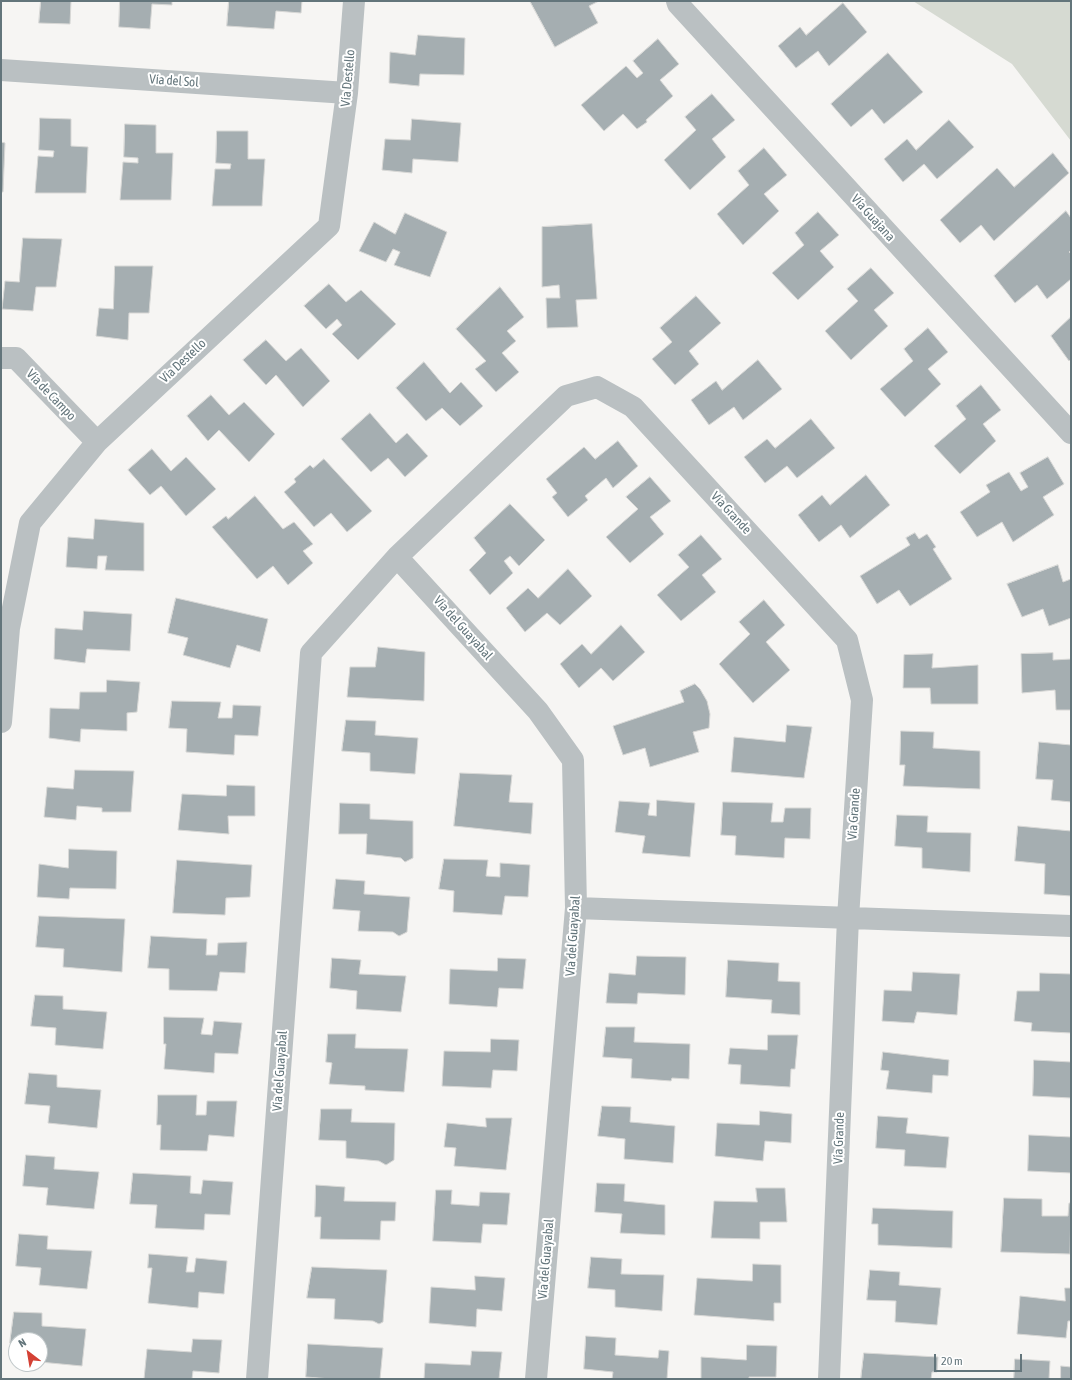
<!DOCTYPE html>
<html>
<head>
<meta charset="utf-8">
<style>
	body { margin:0 }
	#map { position:relative; width:1072px; height:1380px; overflow:hidden; background:#f6f5f3; font-family:"Asap Condensed",sans-serif }
	canvas { display:block }
	.frame { position:absolute; inset:0; border:2px solid #63757b; pointer-events:none }
	.north { position:absolute; left:8px; top:1332px; width:40px; height:40px; box-sizing:border-box; background:#fff; border:1px solid #c1c8ca; border-radius:50%; rotate:329deg; font-size:11px; font-weight:700; line-height:16px; text-align:center; color:#63757b }
	.north::after { content:''; display:block; margin:auto; width:14px; height:18px; background:#d44135; clip-path:polygon(50% 0,100% 100%,50% 72%,0 100%) }
	.scale { position:absolute; left:934px; top:1354px; width:88px; height:18px; box-sizing:border-box; border:2px solid #63757b; border-top:0; padding-left:5px; font-size:12px; line-height:14px; white-space:nowrap; color:#63757b; -webkit-text-stroke:3px #fff; paint-order:stroke }
</style>
</head>
<body>
<div id="map">
<canvas width="1072" height="1380"></canvas>
<div class="frame"></div>
<div class="north">N</div>
<div class="scale">20 m</div>
</div>
<script>
const context = document.querySelector('canvas').getContext('2d');
context.lineJoin = 'round';
function paint(path, color) {
  context.fillStyle = color;
  context.fill(path, 'evenodd');
}
function trace(path, color, width, dash) {
  context.strokeStyle = color;
  context.lineWidth = width;
  context.lineCap = dash ? 'butt' : 'round';
  context.setLineDash(dash || []);
  context.stroke(path);
}
function write(font, color, halo, rows, align = 'center') {
  context.font = font + ' "Asap Condensed",sans-serif';
  context.lineWidth = 4;
  context.setLineDash([]);
  context.textBaseline = 'middle';
  context.strokeStyle = halo;
  context.fillStyle = color;
  for (const [text, x, y, turn = 0] of rows) {
    context.save();
    context.translate(x, y);
    context.rotate((+turn || 0) * Math.PI / 180);
    context.textAlign = isNaN(turn) ? turn : align;
    if (halo) context.strokeText(text, 0, 0);
    context.fillText(text, 0, 0);
    context.restore();
  }
}
const green = new Path2D(`
	M913,1H1071V141L1012,64Z`);
const building = new Path2D(`
	M41,1H71L70,24L39,23Z
	M120,1H172V5L152,4L150,29L119,27Z
	M229,1H302L301,13L276,11L274,29L227,26Z
	M530,1H599L589,6L598,23L555,47Z
	M843,3L867,32L829,66L818,51L796,68L778,46L800,27L806,35Z
	M418,35L465,38L464,75L420,74L419,86L389,83L390,52L415,55Z
	M658,39L679,64L660,80L673,96L646,120L647,122L637,129L623,114L604,131L581,105L626,66L637,78L643,73L633,61Z
	M888,53L923,92L884,124L872,109L851,127L831,104Z
	M712,94L735,120L712,139L726,157L690,190L664,160L696,130L685,117Z
	M40,118L71,119V146L88,147L86,193H35L38,156L53,157L54,151L39,150Z
	M412,119L461,123L458,162L413,159L412,173L382,170L385,139L410,140Z
	M949,120L974,147L937,179L924,164L903,182L884,159L907,139L916,150Z
	M125,124L156,125V153H173L171,200H120L123,162L138,163V158L124,157Z
	M217,131H248V159H265L262,206H212L215,169H230L231,164L216,163Z
	M1,142L5,143L3,192H1Z
	M764,148L787,175L764,194L779,211L743,245L717,214L749,185L738,171Z
	M1053,153L1069,173L994,241L981,225L960,243L940,220L997,168L1014,187Z
	M1066,211L1071,218V250L1069,252L1071,254V279L1047,299L1037,285L1015,303L994,276Z
	M818,212L839,235L820,251L834,267L798,300L772,273L804,245L795,233Z
	M405,213L447,232L430,277L394,265L400,252L393,249L386,262L359,251L374,222L395,234Z
	M592,224L597,299L576,300L578,327L547,328L546,298H560L559,285L542,287V227Z
	M23,238L62,239L56,287H36L33,311L2,309L5,281L19,282Z
	M115,266H153L149,313H129L128,340L96,336L99,308L113,309Z
	M871,268L894,293L874,310L888,326L851,360L825,331L858,301L847,289Z
	M329,284L346,302L361,290L396,324L358,360L332,334L342,325L337,319L326,329L304,306Z
	M500,287L524,317L507,331L516,341L502,353L519,372L496,392L475,369L486,361L456,329Z
	M696,296L721,323L689,351L699,364L675,385L652,359L672,342L660,328Z
	M1071,317V359L1069,361L1051,336Z
	M928,328L948,352L928,369L941,384L905,417L880,389L913,361L904,349Z
	M266,340L286,361L301,348L330,381L303,407L276,375L266,385L243,360Z
	M758,360L782,389L743,420L734,407L709,425L691,400L716,381L722,390Z
	M424,362L450,393L461,382L483,406L460,426L442,408L426,421L396,388Z
	M981,385L1001,410L983,424L996,441L960,474L934,446L966,419L956,406Z
	M211,395L229,415L244,402L275,434L249,462L219,430L208,441L187,416Z
	M370,413L396,443L407,433L428,456L405,477L388,458L371,472L341,439Z
	M811,419L835,448L797,478L787,466L765,483L744,457L767,439L775,448Z
	M618,441L638,466L613,488L606,478L585,496L588,500L568,517L552,497L557,493L546,479L584,447L595,459Z
	M152,449L171,471L186,457L216,489L186,516L161,486L150,495L128,470Z
	M1048,457L1064,484L1043,497L1054,515L1013,542L1002,522L977,537L960,512L990,492L986,485L1009,472L1021,491L1028,487L1020,473Z
	M324,459L372,511L347,532L331,513L314,527L284,492L296,482L294,479L310,465L313,468Z
	M866,475L890,505L850,538L841,525L819,542L798,515L822,495L830,505Z
	M650,477L671,501L650,517L664,534L630,563L606,537L638,509L626,497Z
	M255,496L283,529L294,522L313,544L303,551L313,563L288,585L273,566L257,579L212,527L226,516L228,519Z
	M510,504L545,540L519,566L510,556L504,561L513,573L490,595L469,570L486,553L474,538Z
	M95,519L144,523V571L105,570L107,556H98L97,569L66,567L68,537L93,539Z
	M915,533L919,539L927,534L936,547L933,549L952,579L910,606L899,590L877,604L860,576L910,545L906,538Z
	M701,535L722,559L702,575L716,592L681,621L657,595L689,567L678,555Z
	M1058,565L1063,582L1071,579V618L1049,626L1043,609L1022,617L1007,584Z
	M568,569L592,596L560,625L547,613L525,632L506,608L528,588L538,598Z
	M176,598L268,619L260,652L237,645L230,668L183,655L188,638L168,633Z
	M764,600L785,625L766,642L790,670L753,703L719,664L750,634L739,622Z
	M84,611L132,614L130,651L87,649L85,663L54,659L55,628L82,630Z
	M621,625L645,652L613,681L601,668L579,688L560,664L582,644L591,654Z
	M378,647L425,652L424,701L347,697L350,667H375Z
	M1053,653V660L1071,659V710H1056L1055,690L1022,693L1021,654Z
	M933,654L932,668L978,665V704H931L930,688H903L904,655Z
	M107,680L140,682L137,712L127,713V731L81,729L80,742L49,738L50,708L79,709L80,692H106Z
	M695,684L700,689L707,701L710,714L709,728L693,732L699,752L650,767L645,748L623,755L613,726L684,702L680,691Z
	M172,701L221,702L218,718H232L233,705L261,706L258,736L235,735L234,755L186,752L187,729L169,728Z
	M346,720L376,721L375,735L418,738L415,774L370,771V753L342,751Z
	M787,725L812,727L804,778L731,772L734,737L785,742Z
	M901,731L934,732L933,748L980,751V789L903,786L905,765H900Z
	M1039,742L1071,745V802L1051,800L1053,780L1036,779Z
	M75,770L134,771L131,812H102V808L77,806L76,820L44,817L47,787L73,789Z
	M460,773L512,775L509,802L533,803L531,834L454,826Z
	M227,785L255,786V816H228L229,834L178,830L182,794L226,796Z
	M657,800L695,803L690,857L642,853L645,836L615,832L619,801L650,803L648,815L656,816Z
	M723,802L773,803L771,822H783L785,808H811L810,839L785,838L784,858L735,855L736,836L721,835Z
	M340,803L370,804V819L413,821V858L405,862L401,858L366,854L367,834H339Z
	M897,815L928,816L927,832L971,833L970,872L922,868V848L895,846Z
	M1018,826L1071,831V896L1044,894L1045,864L1015,861Z
	M69,849L117,851L116,889L70,888L69,899L37,897L39,864L68,868Z
	M444,859L488,860L486,876L500,877V863L530,865L528,897L505,896L502,915L453,912L454,891L439,889Z
	M177,860L252,865L250,897L226,898L225,915L173,913Z
	M336,879L365,881L364,894L410,897L407,932L399,936L393,932L358,931L360,911L333,909Z
	M39,916L125,919L122,972L63,967L64,949L36,947Z
	M151,936L207,939L206,955H217L218,943L247,942L245,973L220,972L217,991L169,990V969L148,968Z
	M637,956L686,957L685,995L638,993L637,1004L606,1003L609,973L635,975Z
	M332,958L361,960L359,974L406,976L401,1012L356,1009L357,991L330,988Z
	M498,958L526,959L523,989L499,988L497,1007L449,1004L450,969L497,971Z
	M728,960L779,963L778,981L800,982V1015L771,1013L772,1000L726,997Z
	M913,972L960,974L957,1015L917,1012L914,1023L882,1021L884,990L911,991Z
	M1040,973L1071,974V1033L1031,1031L1032,1023L1014,1021L1017,991H1039Z
	M35,995L63,996V1009L107,1012L103,1049L55,1045L56,1028L31,1026Z
	M164,1017L204,1018L201,1034L212,1035L214,1021L242,1023L238,1054L215,1053L214,1073L164,1069L166,1044H164Z
	M606,1027H635L634,1042L690,1044L689,1079L672,1078L671,1081L631,1078L632,1059L603,1057Z
	M328,1034H356L355,1048L408,1049L404,1092L365,1090V1086L329,1084L332,1063L326,1062Z
	M768,1035H798L795,1069H791L790,1087L740,1084L741,1065L728,1064L730,1048L767,1050Z
	M491,1039L519,1040L517,1071L493,1070L491,1088L442,1086L444,1051L490,1052Z
	M883,1052L949,1060L948,1076L933,1075L932,1093L886,1089L889,1071L881,1070Z
	M1034,1060L1071,1062V1098L1033,1096Z
	M29,1073L57,1075V1087L101,1090L97,1128L48,1123L50,1106L25,1104Z
	M158,1095H197L196,1115H206L207,1101H237L234,1137L209,1135L207,1151L160,1150L161,1125H157Z
	M602,1106L631,1107L630,1122L675,1126L673,1163L624,1159L625,1139L598,1136Z
	M321,1109H352L351,1122L395,1123L394,1160L386,1165L379,1161L346,1158V1141L319,1140Z
	M760,1111L792,1114L791,1143L765,1141L763,1161L715,1156L717,1123L759,1125Z
	M878,1116L908,1118L906,1133L949,1137L946,1168L904,1166L905,1150L876,1148Z
	M486,1118H512L506,1170L454,1166L456,1148L444,1147L447,1123L486,1127Z
	M1029,1135L1071,1137V1173L1028,1171Z
	M26,1155L55,1157L54,1169L99,1172L94,1209L46,1205L48,1188L23,1186Z
	M133,1173L191,1176L190,1193L201,1194L203,1180L233,1182L230,1215L205,1214L204,1230L155,1228L157,1205L130,1204Z
	M597,1183L625,1184L624,1201L665,1205V1235L620,1233L622,1214L595,1212Z
	M316,1185L345,1187L344,1201L396,1202L395,1221H381L380,1240L320,1239L321,1217H315Z
	M756,1188H785L787,1222H760V1239L711,1238L714,1201L757,1202Z
	M436,1190H452L451,1204L479,1206L480,1192L510,1193L507,1225L483,1224L481,1243L433,1241Z
	M1004,1198L1042,1199V1216H1068L1069,1203H1071L1070,1254L1001,1252Z
	M873,1208L953,1211L952,1248L878,1245V1224H872Z
	M19,1234L48,1236L47,1249L92,1251L87,1289L39,1285L41,1268L16,1266Z
	M149,1254L188,1257L186,1272H194L196,1258L227,1261L224,1294L199,1292L198,1308L148,1303L152,1268H148Z
	M591,1257L622,1259L621,1274L664,1275L662,1311L615,1307V1290L588,1288Z
	M753,1264L781,1265V1303H774V1321L694,1315L697,1278L752,1281Z
	M312,1267L387,1270L383,1322L379,1324L373,1321L334,1319L335,1299L307,1298Z
	M870,1270L900,1272L899,1285L941,1288L937,1325L895,1322L896,1301L867,1300Z
	M475,1276L505,1278L502,1311L477,1309L476,1327L429,1323L431,1287L475,1290Z
	M1065,1288H1071V1321H1068L1066,1338L1017,1334L1020,1296L1065,1301Z
	M14,1312L42,1313V1326L86,1329L82,1366L40,1362V1340H16V1343H10Z
	M586,1336L616,1338L615,1355L658,1358L659,1350L669,1351L667,1379H612L613,1372L584,1369Z
	M193,1339L222,1340L219,1373L193,1371L192,1379H144L147,1349L191,1352Z
	M308,1344L383,1348L380,1379H331L306,1377Z
	M747,1345L777,1346L776,1377H749V1379H701V1357L746,1360Z
	M472,1351L502,1352L499,1379H424L425,1363L470,1365Z
	M864,1353L938,1357L937,1372H932L931,1379H861Z
	M1015,1359L1050,1361L1049,1379H1014Z
	M1061,1366L1071,1367V1379H1061Z`);
const street = new Path2D(`
	M677,1L678,4L1071,433
	M1,70L347,93
	M1,358H16L97,442
	M397,557L538,711L573,760L576,908L536,1379
	M1,722L9,628L30,523L97,442L329,226L347,93L354,1
	M576,908L1071,926
	M257,1379L311,653L397,557L566,396L597,387L633,407L847,640L862,700L848,918L829,1379`);
const streetNames = [
	["Vía Destello",348,78,-85],
	["Vía del Sol",174,81,4],
	["Vía Guajana",873,218,48],
	["Vía Destello",183,361,-43],
	["Vía de Campo",51,395,46],
	["Vía Grande",731,513,47],
	["Vía del Guayabal",463,628,48],
	["Vía Grande",854,814,-86],
	["Vía del Guayabal",573,936,-86],
	["Vía del Guayabal",280,1071,-86],
	["Vía Grande",839,1138,-88],
	["Vía del Guayabal",546,1259,-85]
];
paint(green, '#d6dad2');
paint(building, '#a5aeb1');
trace(building, '#d7d7d5', 1);
trace(street, '#bac0c2', 22);
write('13px', '#63757b', '#fff', streetNames);
</script>
</body>
</html>
